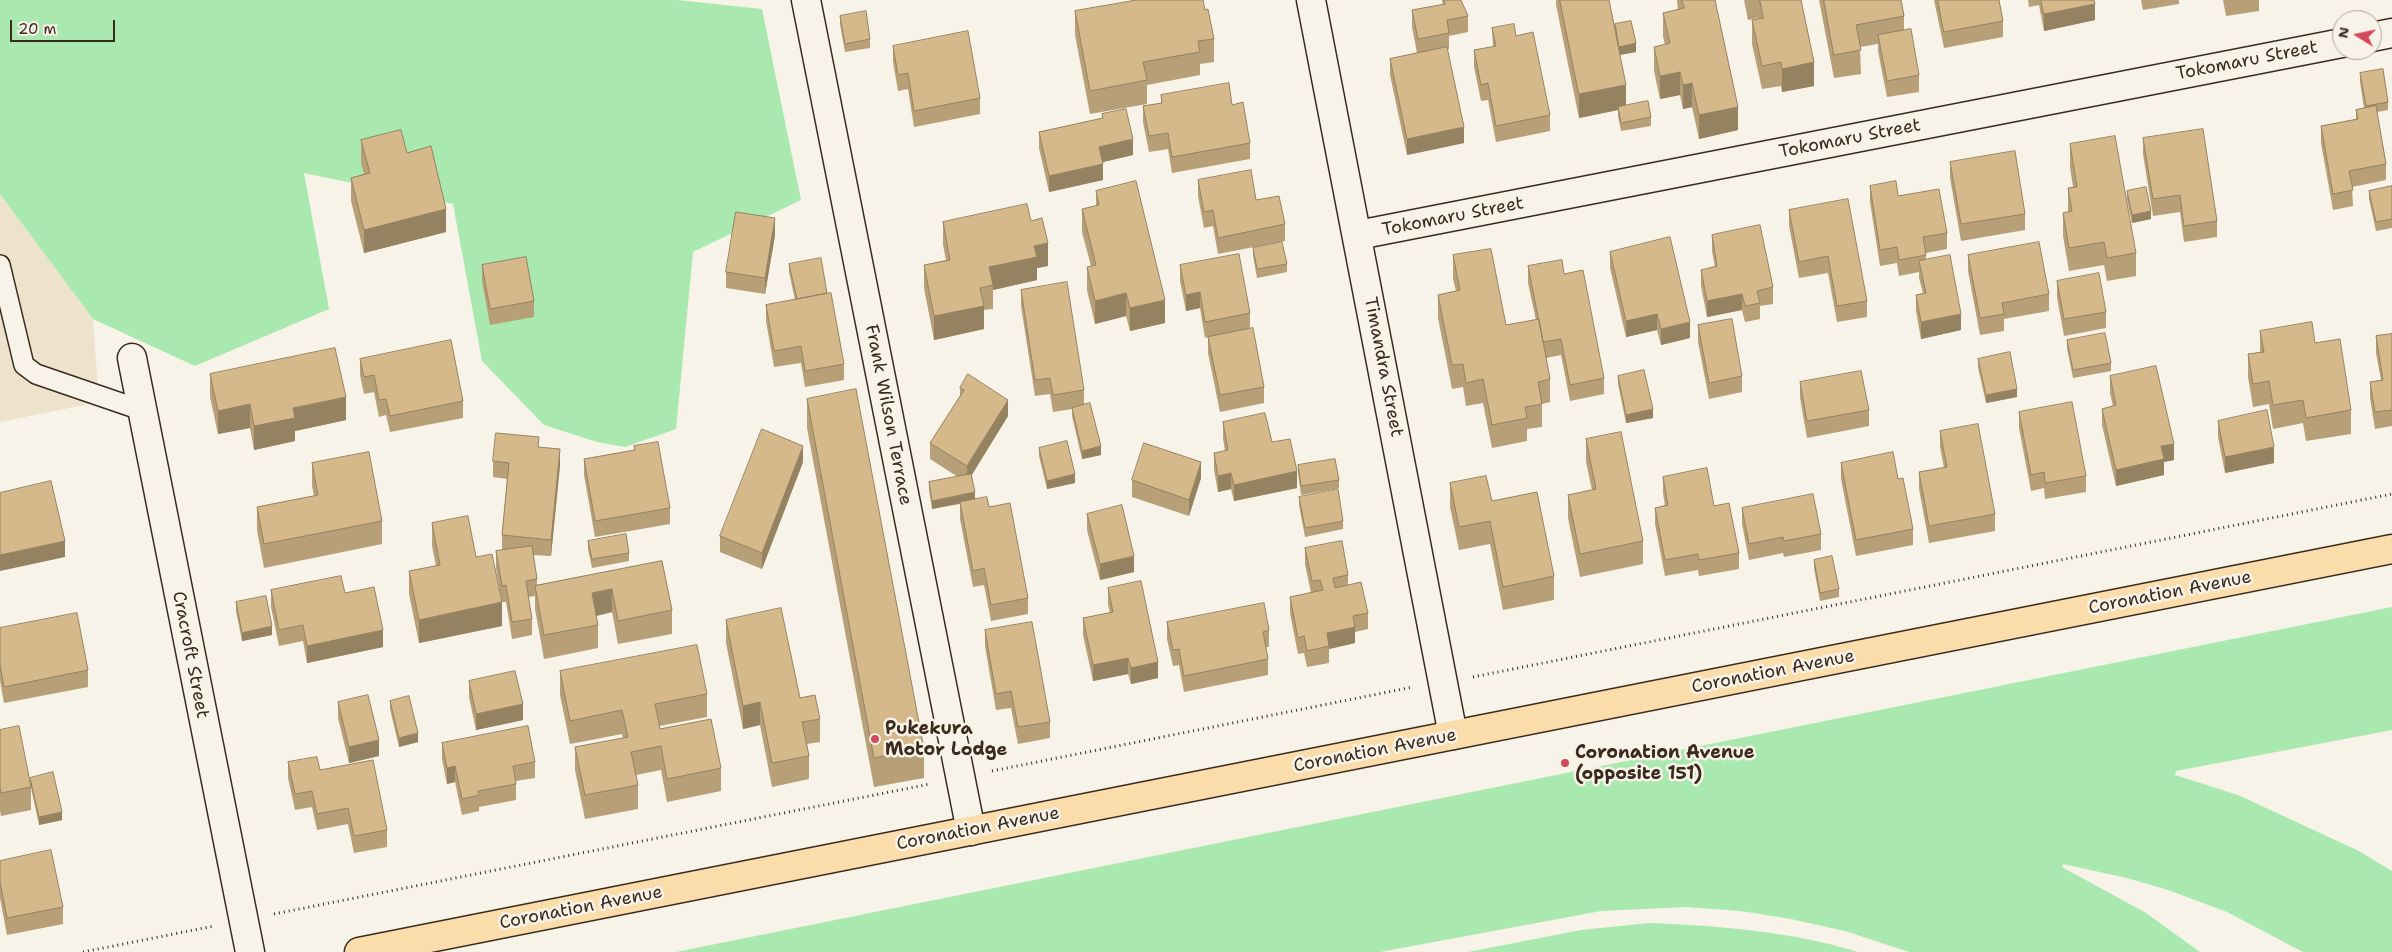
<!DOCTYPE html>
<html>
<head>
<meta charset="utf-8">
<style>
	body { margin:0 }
	#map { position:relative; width:2392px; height:952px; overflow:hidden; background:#f7f3e8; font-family:"Shantell Sans",sans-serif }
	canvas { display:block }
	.north { position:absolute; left:2332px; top:10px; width:50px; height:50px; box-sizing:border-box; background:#f7f3e8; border:1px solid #aca397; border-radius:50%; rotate:280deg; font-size:14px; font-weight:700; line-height:20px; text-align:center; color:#3b2a1e }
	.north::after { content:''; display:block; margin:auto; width:18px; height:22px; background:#d1495b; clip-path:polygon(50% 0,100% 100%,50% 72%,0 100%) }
	.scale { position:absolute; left:10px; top:20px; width:105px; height:22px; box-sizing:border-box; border:2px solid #3b2a1e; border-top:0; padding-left:6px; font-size:15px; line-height:18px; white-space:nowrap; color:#3b2a1e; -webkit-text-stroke:4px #f7f3e8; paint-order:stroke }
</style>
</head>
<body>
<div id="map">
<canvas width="2392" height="952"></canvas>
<div class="north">N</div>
<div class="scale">20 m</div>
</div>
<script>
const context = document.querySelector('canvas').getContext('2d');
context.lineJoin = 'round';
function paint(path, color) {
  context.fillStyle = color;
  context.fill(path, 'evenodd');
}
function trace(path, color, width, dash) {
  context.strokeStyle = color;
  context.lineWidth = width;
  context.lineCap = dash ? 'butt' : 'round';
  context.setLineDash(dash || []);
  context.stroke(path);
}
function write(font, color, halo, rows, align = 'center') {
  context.font = font + ' "Shantell Sans",sans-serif';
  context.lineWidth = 5;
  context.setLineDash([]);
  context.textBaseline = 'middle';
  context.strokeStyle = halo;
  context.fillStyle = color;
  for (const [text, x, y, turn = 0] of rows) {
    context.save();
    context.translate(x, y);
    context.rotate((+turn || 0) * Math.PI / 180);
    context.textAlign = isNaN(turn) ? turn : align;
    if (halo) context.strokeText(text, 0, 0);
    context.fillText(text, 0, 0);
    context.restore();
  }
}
const built = new Path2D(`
	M0,194L93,319L99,402L0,422Z`);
const green = new Path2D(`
	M0,0H677L762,9L801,200L693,252L676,429L625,447L597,442L544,425L482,361L453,204L304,173L329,309L195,366L93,319L0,194Z
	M2392,607V730L2176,771L2175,775L2238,795L2359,851L2392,871V952H2303L2227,912L2168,890L2127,878L2063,864L2062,867L2146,913L2200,952H1909L1845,931L1791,919L1741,911L1685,907L1601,911L1380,952H676Z
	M1649,923C1719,926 1790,931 1858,952H1468L1581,930Z`);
const path = new Path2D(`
	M1473,677L2392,494
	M992,771L1413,687
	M274,914L930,784
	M83,952L214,926`);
const lane = new Path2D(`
	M0,265L24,365L36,374L141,410`);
const street = new Path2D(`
	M806,0L971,831
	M1311,0L1453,735
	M2372,37L2392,33
	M1358,235L2342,43
	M132,358L250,952`);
const highway = new Path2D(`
	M359,952L2392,549`);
const wall = new Path2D(`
	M1442,0H1461L1468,16V32L1449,36V49L1447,50L1464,143L1407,155L1390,75V59L1417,53L1412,27V10L1443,5Z
	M1556,0H1609L1615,27L1636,52L1620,55L1626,106L1651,117V126L1621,131L1618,116V110L1579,118L1556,5Z
	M1677,0H1715L1738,130L1699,139L1692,107L1683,109L1680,95L1660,99L1654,71V47L1665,45L1663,36V13L1678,10Z
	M1744,0H1801L1814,86L1782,92L1781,86L1762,89L1752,44V20L1759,19V18L1748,20Z
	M1819,0H1901L1904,16V30L1919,75V92L1887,97L1878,51V44L1860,47L1861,74L1834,78Z
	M1934,0H1999L2003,21V37L1944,48Z
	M2028,0H2094L2095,20L2044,31L2039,5L2029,7Z
	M2141,0H2179V4L2143,10Z
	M2223,0H2259V11L2226,16Z
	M1205,10L1214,39V62L1200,64V75L1147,85V104L1090,114L1075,35V11Z
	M840,16L870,39V48L845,52L840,24Z
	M1492,28L1516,36L1550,115V131L1496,142L1488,100L1481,101L1474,67V50L1493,47Z
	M893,46L980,98V114L914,127L908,89L898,91L893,62Z
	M2360,73L2388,102V110L2377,112L2386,164V180L2352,187L2353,206L2333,210L2321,143V126L2356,119V110L2364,108L2360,82Z
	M1161,95L1232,105L1250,143V159L1172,173L1168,149L1149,152L1143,122V106L1161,103Z
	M1102,114L1133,155L1103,162V180L1049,192L1039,148V132L1102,119Z
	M2143,138L2217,221V237L2184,242L2180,212L2153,216L2143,154Z
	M361,140L407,153L446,232L364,253L351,201V178L364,174L361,163Z
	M2070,144L2136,253V276L2107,281L2104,265L2069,271L2063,236V213L2068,212V188L2073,187L2070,167Z
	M1950,162L2025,214V230L1961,241L1950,178Z
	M1198,180L1256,200L1285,224V241L1218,254L1213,226L1204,228L1198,196Z
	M1870,186L1898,196L1947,233V249L1926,253V260L1961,330L1921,339L1916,311V295L1923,293L1919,278V272L1899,276L1897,263L1880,266L1870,202Z
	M2392,186V228L2376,231L2369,199V191Z
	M1096,191L1165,323L1130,331L1126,316L1095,324L1087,290V267L1091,266L1082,232V209L1096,206Z
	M2127,191L2151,219L2132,223L2127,199Z
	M1789,210L1867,301V317L1837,322L1828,273L1799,278L1789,226Z
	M1031,221L1048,266L1037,268V280L993,290V309L984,310V329L934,340L924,288V265L946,260L943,245V222Z
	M775,235L765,294L726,288V272Z
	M1712,235L1773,287V304L1760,306V319L1745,322L1742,310L1707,317L1701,286V270L1715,267L1712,251Z
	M1253,248L1287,264V272L1257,278L1253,256Z
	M1610,252L1690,338L1661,345L1657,330L1626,337L1610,268Z
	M1453,255L1506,325L1536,320L1528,283V266L1564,274L1604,378V394L1570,401L1561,355L1546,358L1550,379V402L1542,404V427L1527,429V441L1492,448L1483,403L1466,406L1463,387L1452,389L1438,318V295L1456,291L1453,279Z
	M1968,255L2049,294V311L2004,319V331L1980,335L1968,271Z
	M789,264L827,294L844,364V380L805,387L801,363L774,367L766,321V305L795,300L789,272Z
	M482,265L534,301V317L490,325L482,281Z
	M1180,265L1250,313V329L1264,387V403L1220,412L1208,353V337L1205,338L1200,308L1186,311L1180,281Z
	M2057,281L2106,312V328L2064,336L2057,297Z
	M1021,290L1084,390V405L1101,455L1082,459L1072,416V409L1053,412L1050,394L1035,396L1021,306Z
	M1698,325L1742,376V392L1709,399L1698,342Z
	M2260,331L2315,343L2351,410V434L2306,441L2303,423L2273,429L2269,404L2253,407L2248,377V354L2260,352Z
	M2392,334V426L2375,429L2370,398V382L2381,380L2376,353V336Z
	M2067,340L2111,363V371L2073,378L2067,348Z
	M360,359L463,401V418L390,432L386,415L379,417L374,392L364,394L360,375Z
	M1978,359L2017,397L1986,403L1978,367Z
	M210,374L346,420L295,431V441L254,450L250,428L218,434L210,397Z
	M1618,376L1653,418L1626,423L1618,384Z
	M2110,376L2174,460L2164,462V475L2116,486L2102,425V409L2113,406L2110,393Z
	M1800,382L1869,410V426L1807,438L1800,398Z
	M960,388L1008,416L972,475L975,499L989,507L1028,598V614L991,621L984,585L973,587L960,519V504L932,509L929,490V482L958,477L930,459V443L960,396Z
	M807,399L924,749V778L874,787L807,428Z
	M2019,412L2086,476V492L2045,499L2044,488L2031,491L2019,428Z
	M2218,421L2274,463L2225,473L2218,437Z
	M1223,422L1272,442L1297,488L1234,501L1231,489L1218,492L1214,470V453L1225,451L1223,438Z
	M1940,431L1995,514V531L1929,543L1919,489V472L1944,468L1940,447Z
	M1586,439L1643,541V564L1580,577L1568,518V495L1592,490L1586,462Z
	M634,446L670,508V524L595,537L584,475V459L634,450Z
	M539,447L560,465L551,556L533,555L537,579V585L662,561L672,610V634L618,644L612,612L596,616L598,625V648L544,659L535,609V596L528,597L532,619V635L512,639L506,602H502L496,568V551L502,550V535L507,479L493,477V461Z
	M1039,448L1075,483L1047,489L1039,456Z
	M803,462L762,569L720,552V536Z
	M312,463L382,521V544L264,568L257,530V507L314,496L312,486Z
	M1841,463L1898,479L1913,529V545L1856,556L1841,479Z
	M1298,465L1339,480V488L1301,495L1298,473Z
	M1663,477L1714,506L1739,553V569L1699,576L1698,570L1665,576L1655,524V508L1665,506L1663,493Z
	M1201,478L1189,516L1132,497V480Z
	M1450,483L1492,501L1554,576V600L1503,610L1490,544L1459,550L1450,507Z
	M1299,497L1343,521V529L1305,537L1299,505Z
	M1742,508L1821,534V550L1784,557L1783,553L1749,560L1742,524Z
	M1087,514L1134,572L1100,580L1087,530Z
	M432,523L476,557L502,626L419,643L409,594V571L436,566L432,546Z
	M588,541L629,553V561L592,568L588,549Z
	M1305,548L1348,575V585L1368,613V629L1355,632V643L1329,649V663L1307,667L1304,653L1298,654L1290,613V597L1311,593L1305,564Z
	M1814,560L1839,589V597L1820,601L1814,568Z
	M1108,588L1158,678L1131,684L1128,674L1093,681L1083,635V618L1110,613L1108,605Z
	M271,590L345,593L383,647L307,663L303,641L279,646L271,607Z
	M236,602L272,635L242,641L236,611Z
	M726,620L820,719V742L807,744L809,756V779L772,787L760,725L743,729L726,643Z
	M1167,622L1269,630V647H1266L1268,659V675L1184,692L1179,665L1173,666L1167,639Z
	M0,628L88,670V687L4,703L0,681Z
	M985,630L1050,722V738L1018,744L1011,708L996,710L985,646Z
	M560,671L707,694V717L659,726L660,729L721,768V791L667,802L661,770L636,775L638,785V809L585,819L575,770V747L623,738L622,734L570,744L560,695Z
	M469,681L523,720L476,730L469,697Z
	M390,701L418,742L399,747L390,709Z
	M338,702L379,756L349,763L338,718Z
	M0,730L30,785V778L62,820L39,825L31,788V810L1,816L0,811Z
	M442,743L535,762V778L516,781V800L479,807V811L462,815L455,782L447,784L442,759Z
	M288,762L320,770L387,830V847L354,853L348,824L317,830L312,807L295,810L288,778Z
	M0,861L63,907V924L7,935L0,898Z`);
const shadedWall = new Path2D(`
	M2095,4V20L2044,31V14Z
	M1636,43V52L1619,55V47Z
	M1814,62V86L1782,92V69Z
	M1680,72V95L1660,99V76Z
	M1692,83V107L1683,109V85Z
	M1626,85V108L1618,107V110L1579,118V94Z
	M1738,107V130L1699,139V115Z
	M1464,127V143L1407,155V139Z
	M1133,139V155L1099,163V147Z
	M1103,164V180L1049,192V176Z
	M446,209V232L364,253V230Z
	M2151,211V219L2132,223V215Z
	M775,218V235L765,294V278Z
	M1048,243V266L1037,268V280L993,290V285L989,267L1034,246Z
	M1200,292V308L1186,311V295Z
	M1126,293V316L1095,324V301Z
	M1742,294V310L1707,317V301Z
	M1165,300V323L1130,331V308Z
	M984,306V329L934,340V316Z
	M1657,314V330L1626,337V321Z
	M1961,314V330L1921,339V322Z
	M1690,322V338L1661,345V329Z
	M2017,389V397L1986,403V395Z
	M346,397V420L295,431V441L254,450V426L293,408Z
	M1008,400V416L967,482V466Z
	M250,404V428L218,434V411Z
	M1653,409V418L1626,423V415Z
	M2174,444V460L2164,462V475L2116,486V470L2161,446Z
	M803,446V462L762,569V553Z
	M1101,446V455L1082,459V451Z
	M2274,447V463L2225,473V457Z
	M560,449V465L551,556V540Z
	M1201,462V478L1189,516V500Z
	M1297,471V488L1234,501V485Z
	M1231,473V489L1218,492V476Z
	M1075,474V483L1047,489V481Z
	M975,492V500L932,509V501Z
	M65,541V557L0,571V555Z
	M1134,556V572L1100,580V564Z
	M612,589V612L592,617V593Z
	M502,602V626L419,643V620Z
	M272,626V635L242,641V633Z
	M1355,627V643L1329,649L1327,633Z
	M383,630V647L307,663V646Z
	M1128,658V674L1093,681V665Z
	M1158,662V678L1131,684V668Z
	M760,702V725L743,729V706Z
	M523,704V720L476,730V714Z
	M418,733V742L399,747V738Z
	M379,740V756L349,763V747Z
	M455,766V782L447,784V768Z
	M62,812V820L39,825V817Z`);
const building = new Path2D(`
	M1137,0H1203L1205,10L1208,9L1214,39L1198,41L1200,52L1143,62L1147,80L1090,91L1075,11Z
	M1444,0H1461L1468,16L1447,20L1449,33L1418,39L1412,10L1445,4Z
	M1560,0H1609L1626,85L1579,94Z
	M1682,0H1715L1738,107L1699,115L1692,83L1683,85L1680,72L1660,76L1654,47L1670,43L1663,13L1684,8Z
	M1760,0H1801L1814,62L1782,69L1781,62L1762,66L1752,20L1763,18Z
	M1824,0H1901L1904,16L1856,25L1861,50L1834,55Z
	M1938,0H1999L2003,21L1944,32Z
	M2041,0H2094L2095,4L2044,14Z
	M866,11L870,39L845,44L840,16Z
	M1631,21L1636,43L1619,47L1615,24Z
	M1514,24L1516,36L1533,32L1550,115L1496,126L1488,83L1481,85L1474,50L1496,46L1492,28Z
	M1911,29L1919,75L1887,81L1878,35Z
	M968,31L980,98L914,111L908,73L898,75L893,46Z
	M1447,47L1464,127L1407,139L1390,59Z
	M2383,69L2388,102L2366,106L2360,73Z
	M1229,83L1232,105L1243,102L1250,143L1172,157L1168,133L1149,136L1143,106L1162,103L1161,95Z
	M1648,101L1651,117L1621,123L1618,107Z
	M2376,106L2386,164L2349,171L2353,190L2333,194L2321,126L2358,119L2356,110Z
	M1126,109L1133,139L1099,147L1103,164L1049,176L1039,132L1103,118L1102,114Z
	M2203,129L2217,221L2184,226L2180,195L2153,199L2143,138Z
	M401,130L407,153L431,146L446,209L364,230L351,178L370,173L361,140Z
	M2115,136L2136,253L2107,258L2104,242L2069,248L2063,213L2072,211L2068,188L2077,187L2070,144Z
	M2015,151L2025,214L1961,224L1950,162Z
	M1251,170L1256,200L1279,196L1285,224L1218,238L1213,210L1204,212L1198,180Z
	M1136,181L1165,300L1130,308L1126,293L1095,301L1087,267L1096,265L1082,209L1099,205L1096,191Z
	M1896,181L1898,196L1939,189L1947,233L1923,237L1926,255L1899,260L1897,247L1880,250L1870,186Z
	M2392,186V219L2376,222L2369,191Z
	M2146,187L2151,211L2132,215L2127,191Z
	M1848,199L1867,301L1837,306L1828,256L1799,262L1789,210Z
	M1027,204L1031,221L1042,218L1048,243L1034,246L1037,257L989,267L993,285L980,288L984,306L934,316L924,265L950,260L943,222Z
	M736,212L775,218L765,278L726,272Z
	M1760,225L1773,287L1757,291L1760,303L1745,306L1742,294L1707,301L1701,270L1717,266L1712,235Z
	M1670,237L1690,322L1661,329L1657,314L1626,321L1610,252Z
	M1282,242L1287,264L1257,269L1253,248Z
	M2039,242L2049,294L2002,303L2004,314L1980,318L1968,255Z
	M1491,249L1506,325L1539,319L1550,379L1538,382L1542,404L1525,407L1527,418L1492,425L1483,379L1466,383L1463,364L1452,365L1438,295L1460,290L1453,255Z
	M1239,254L1250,313L1205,322L1200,292L1186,295L1180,265Z
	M1950,255L1961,314L1921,322L1916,295L1926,293L1919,261Z
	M526,257L534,301L490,309L482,265Z
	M821,258L827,293L797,299L789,264Z
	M1562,260L1564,274L1583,270L1604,378L1570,385L1561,339L1543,342L1528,266Z
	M2099,273L2106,312L2064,319L2057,281Z
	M1067,282L1084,390L1053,395L1050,378L1035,380L1021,290Z
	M831,293L844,364L805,371L801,346L774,351L766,305Z
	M1732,319L1742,376L1709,383L1698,325Z
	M2312,322L2315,343L2340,339L2351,410L2306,418L2303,400L2273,405L2269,381L2253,384L2248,354L2264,352L2260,331Z
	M1253,328L1264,387L1220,395L1208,337Z
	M2105,333L2111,363L2073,370L2067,340Z
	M2392,334V410L2375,412L2370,382L2383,380L2376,336Z
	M451,340L463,401L390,416L386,399L379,400L374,375L364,377L360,359Z
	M335,348L346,397L293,408L295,418L254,426L250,404L218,411L210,374Z
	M2010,352L2017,389L1986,395L1978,359Z
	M2156,366L2174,444L2161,446L2164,459L2116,470L2102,409L2116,405L2110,376Z
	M1644,370L1653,409L1626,415L1618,376Z
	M1861,371L1869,410L1807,421L1800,382Z
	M968,374L1008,400L967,466L930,443L964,390L960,388Z
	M856,389L924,749L874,758L807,399Z
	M2072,402L2086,476L2045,483L2044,472L2031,475L2019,412Z
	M1090,403L1101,446L1082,451L1072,408Z
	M2267,410L2274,447L2225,457L2218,421Z
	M1265,413L1272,442L1290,439L1297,471L1234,485L1231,473L1218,476L1214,453L1228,450L1223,422Z
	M1978,424L1995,514L1929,526L1919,472L1947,467L1940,431Z
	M762,429L803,446L762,553L720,536Z
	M1621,432L1643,541L1580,554L1568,495L1596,489L1586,439Z
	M496,433L539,437L538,447L560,449L551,540L502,535L509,463L493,461Z
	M1067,441L1075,474L1047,481L1039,448Z
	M658,442L670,508L595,521L584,459L635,450L634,446Z
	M1144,443L1201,462L1189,500L1132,480Z
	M369,452L382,521L264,544L257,507L318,495L312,463Z
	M1893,452L1898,479L1903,478L1913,529L1856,540L1841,463Z
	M1335,459L1339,480L1301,486L1298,465Z
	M1707,468L1714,506L1729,503L1739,553L1699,560L1698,554L1665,560L1655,508L1668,505L1663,477Z
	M971,474L975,492L932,501L929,482Z
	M1486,476L1492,501L1537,492L1554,576L1503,587L1490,521L1459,527L1450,483Z
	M51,481L65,541L0,555V493Z
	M1338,489L1343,521L1305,528L1299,497Z
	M1813,494L1821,534L1784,541L1783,537L1749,544L1742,508Z
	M987,497L989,507L1010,503L1028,598L991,605L984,568L973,571L960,502Z
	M1122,505L1134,556L1100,564L1087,514Z
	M468,516L476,557L492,554L502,602L419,620L409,571L440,565L432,523Z
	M626,534L629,553L592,559L588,541Z
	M1342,541L1348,575L1333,578L1335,588L1361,582L1368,613L1353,616L1355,627L1327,633L1329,646L1307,651L1304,636L1298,638L1290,597L1323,590L1320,580L1312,581L1305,548Z
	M532,546L537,579L526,581L532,619L512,622L506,585L502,586L496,551Z
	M1832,556L1839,589L1820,593L1814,560Z
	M662,561L672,610L618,621L612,589L592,593L598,625L544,635L535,586Z
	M341,576L345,593L374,587L383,630L307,646L303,625L279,630L271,590Z
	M1141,581L1158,662L1131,668L1128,658L1093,665L1083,618L1113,612L1108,588Z
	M266,596L272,626L242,633L236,602Z
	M1264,603L1269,630L1263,632L1268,659L1184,676L1179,649L1173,650L1167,622Z
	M781,608L800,698L815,695L820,719L802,722L809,756L772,763L760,702L743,706L726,620Z
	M77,613L88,670L4,687L0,665V628Z
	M1032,622L1050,722L1018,727L1011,691L996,694L985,630Z
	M697,645L707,694L655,704L660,729L711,719L721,768L667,779L661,746L631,752L638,785L585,795L575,747L628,737L622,710L570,721L560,671Z
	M515,671L523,704L476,714L469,681Z
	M368,695L379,740L349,747L338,702Z
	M409,696L418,733L399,738L390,701Z
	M19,726L31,787L1,793L0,788V730Z
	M528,726L535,762L513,766L516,784L478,791L479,795L462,799L455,766L447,768L442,743Z
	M317,757L320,770L373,760L387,830L354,836L348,808L317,814L312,791L295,794L288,762Z
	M53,772L62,812L39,817L30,778Z
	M51,850L63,907L7,918L0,882V861Z`);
const markers = [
	[875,739,5,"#d1495b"],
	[1565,763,5,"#d1495b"]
];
const streetNames = [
	["Tokomaru Street",2247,61,-11],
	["Tokomaru Street",1850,139,-11],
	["Tokomaru Street",1453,217,-11],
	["Timandra Street",1383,367,79],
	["Frank Wilson Terrace",888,415,79],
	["Coronation Avenue",2170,593,-11],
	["Cracroft Street",190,655,79],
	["Coronation Avenue",1773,672,-11],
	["Coronation Avenue",1375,751,-11],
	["Coronation Avenue",978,829,-11],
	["Coronation Avenue",581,908,-11]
];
const poiNames = [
	["Pukekura",885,729],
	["Motor Lodge",885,750],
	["Coronation Avenue",1575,753],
	["(opposite 151)",1575,774]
];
paint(built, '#ede2cc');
paint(green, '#a9e8af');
trace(lane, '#3b2a1e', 22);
trace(street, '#3b2a1e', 31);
trace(highway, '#3b2a1e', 31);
trace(path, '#3b2a1e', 3, [1, 4]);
trace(lane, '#f7f3e8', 19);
trace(street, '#f7f3e8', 28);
trace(highway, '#faddab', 28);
paint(wall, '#b79f77');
paint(shadedWall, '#958261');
paint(building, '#d5b98a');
trace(building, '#958261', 1);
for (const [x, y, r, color] of markers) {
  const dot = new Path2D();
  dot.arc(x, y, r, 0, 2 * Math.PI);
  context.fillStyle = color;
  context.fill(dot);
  trace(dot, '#f7f3e8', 2);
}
write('18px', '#3b2a1e', '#f7f3e8', streetNames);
write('bold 18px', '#3b2a1e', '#f7f3e8', poiNames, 'left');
</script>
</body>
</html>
